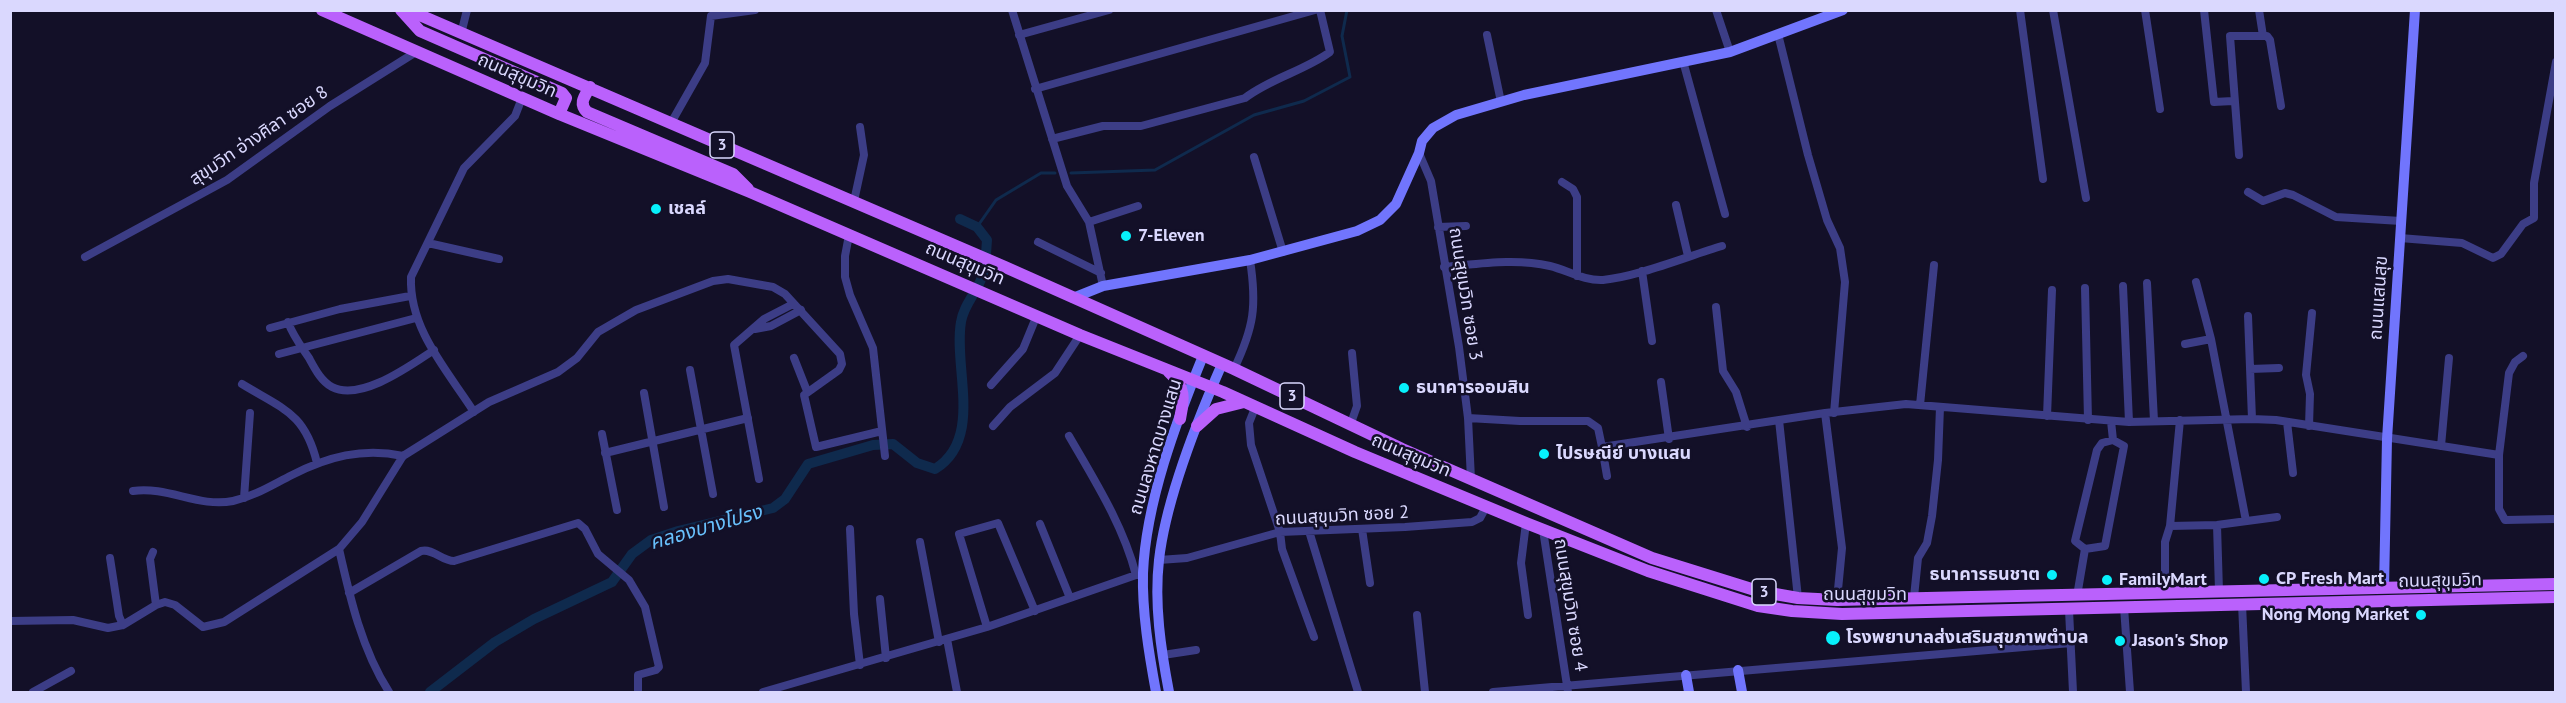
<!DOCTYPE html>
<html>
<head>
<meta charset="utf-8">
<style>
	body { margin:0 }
	#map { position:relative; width:2566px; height:703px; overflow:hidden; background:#131028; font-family:"PT Sans",sans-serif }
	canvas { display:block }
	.frame { position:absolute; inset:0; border:12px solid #dad8fe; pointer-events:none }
</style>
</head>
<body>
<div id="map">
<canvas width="2566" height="703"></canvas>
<div class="frame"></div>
</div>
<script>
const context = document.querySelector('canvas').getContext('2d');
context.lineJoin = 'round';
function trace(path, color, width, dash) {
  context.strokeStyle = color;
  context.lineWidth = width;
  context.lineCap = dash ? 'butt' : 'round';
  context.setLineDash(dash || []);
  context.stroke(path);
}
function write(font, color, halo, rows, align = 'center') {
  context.font = font + ' "PT Sans","Noto Sans Thai",sans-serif';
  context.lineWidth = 5;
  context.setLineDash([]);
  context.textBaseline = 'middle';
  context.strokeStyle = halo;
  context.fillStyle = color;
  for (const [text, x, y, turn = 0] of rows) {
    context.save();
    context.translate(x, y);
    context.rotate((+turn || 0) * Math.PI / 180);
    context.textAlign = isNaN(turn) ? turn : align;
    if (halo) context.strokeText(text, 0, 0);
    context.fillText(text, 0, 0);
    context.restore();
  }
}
const stream = new Path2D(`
	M1071,173L1155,170L1254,115L1304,101L1350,77L1342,36L1347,10
	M977,227L996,200L1041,173H1055`);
const canal = new Path2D(`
	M430,692L495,642L534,619L612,582L632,554L651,540L678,531L773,508L785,499L808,464L873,445L893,444L917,463L935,469C984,439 953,367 961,322C963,306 977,292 982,277C986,266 986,252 987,240L977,227L960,219`);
const street = new Path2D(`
	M1012,10L1067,186L1089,222L1103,286
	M1716,10L1730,52
	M2020,10L2043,179
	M2053,10L2086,198
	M2145,10L2160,109
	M2204,10L2214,102L2233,101
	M2259,10L2263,36H2267L2270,40L2281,106
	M461,34L467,10
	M1778,34L1808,155L1827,220L1840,248L1845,282L1834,413
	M1019,35L1109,10
	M1487,35L1501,102
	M1683,61L1725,214
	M1035,89L1315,10
	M671,123L705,63L711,16L755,10
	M1052,139L1103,126H1141L1245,98C1271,78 1304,71 1330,52L1320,10
	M1419,153L1431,181L1459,347L1468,418L1471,479
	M2239,155L2230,36H2263
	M1254,157L1283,252
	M1562,182L1573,189L1577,197V276
	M2248,192L2263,201L2285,193L2293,195L2336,217L2401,221
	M854,201L864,155L860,127
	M1676,205L1688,256
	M1089,222L1138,206
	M1438,227L1466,226
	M849,235L845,256V277L850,295L873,348L885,456
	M2400,238L2462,243L2493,258L2501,254L2523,224L2534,218V183L2556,62
	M1038,242L1101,273
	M428,243L499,259
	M85,257L227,180L330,106L416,52
	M1444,267C1479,264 1515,258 1550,266C1567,270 1584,281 1603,280C1637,277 1688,256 1722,246
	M1642,271L1652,341
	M2196,282L2211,339
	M2147,283L2154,421
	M2123,286L2129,422
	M2085,288L2088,420
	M1716,307L1723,371L1736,392L1747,427
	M2248,316L2252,419
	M288,322C293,336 301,346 309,358C315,369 321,381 332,387C361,402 411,365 434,350
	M270,328L340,309L410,296
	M755,329L771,326L801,310
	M2185,344L2211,339L2246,521
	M279,354L416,318
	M794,358L807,391
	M1234,369C1254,327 1257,306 1250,260
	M2250,369L2279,368
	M690,370L713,494
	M1661,382L1669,439
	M242,384C283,409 305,413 317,463
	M991,385L1023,349L1037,315
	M644,393L664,507
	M1920,405L1934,265
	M1255,408L1249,423L1251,445L1280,532L1282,549L1314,637
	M474,412C447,370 409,329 411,277L464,168L515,116L522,98
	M1825,413L1842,548L1837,600
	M2047,416L2052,290
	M1468,418L1520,421H1588L1598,428L1602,447L1825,413L1906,404L2129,422L2252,419L2276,420L2499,455V509L2505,520L2556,519
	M1779,420L1798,598
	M2111,421L2113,440L2102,443L2097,450L2075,541L2085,549L2105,546L2124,446L2113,440
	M2287,422L2293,473
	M1351,423L1357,406L1352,353
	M993,426L1010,407L1055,373L1080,335
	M2309,426L2310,394L2306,375L2312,313
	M602,434L617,510
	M1069,436C1095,481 1123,525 1136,575
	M2441,446L2449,358
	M1602,447L1607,476
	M605,453L748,418
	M2499,455L2509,373L2515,362L2523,356
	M759,479L734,345L764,319L793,304
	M133,491C168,486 199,508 233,501C255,496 272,485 292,475C327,457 363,447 403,456
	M244,498L250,413
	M1526,523L1521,563L1528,615
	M1040,524L1070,598
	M2217,525L2219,591
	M2170,526L2217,525L2277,517
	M850,529L854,614L860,665
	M1362,529L1370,583
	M1543,530L1568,692
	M1309,531L1358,692
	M920,542L939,642
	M339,549C350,598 362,650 389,692
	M153,552L150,559L156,605
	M110,558L119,616L123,625
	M1159,560L1187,558L1280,532L1405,527L1472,522L1480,518L1486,507
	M349,593L421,551C433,548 442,561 454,561L578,523L585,529L598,554L629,580L645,607L659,667L656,670L638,675V692
	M2165,594V542L2170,526L2180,420
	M2077,596L2085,549
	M1914,597L1918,558L1927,543L1932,516L1938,460L1940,407
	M880,599L886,658
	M2242,604L2246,692
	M2124,607L2130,692
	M2069,610L2073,692
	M1417,615L1425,692
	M10,621L73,620L108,628L123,625L156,605L165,602L175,605L203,627L224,622L339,549L362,522L403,456L489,402L558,372L577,358L598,332L636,310L713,281L728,279L773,287L785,294L840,354L842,364L839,370L804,395L816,447L882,431
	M987,627L959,534L998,523L1035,611
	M947,639L957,692
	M1163,655L1196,650
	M33,692L71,671
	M763,692L987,627L1136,575H1143
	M1493,692L2071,643`);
const secondary = new Path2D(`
	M1073,298L1103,286L1250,260L1357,231L1380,220L1396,204L1419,153L1422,141L1433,128L1456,115L1524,95L1730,52L1843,10
	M2384,588L2387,439L2415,10
	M1738,670L1742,692
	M1686,675L1689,692
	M1156,692C1149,654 1142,612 1143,573C1146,502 1176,422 1203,356
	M1169,692C1161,650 1154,604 1159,560C1166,498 1197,421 1222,364`);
const primary = new Path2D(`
	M322,10L559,114L750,192L1080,335L1223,392L1355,452L1526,523L1648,571L1758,606L1792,611L1842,614L2556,597
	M401,10L420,31L562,93L566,98L559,114
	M408,10L1005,267L1234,369L1402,449L1652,558L1758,591L1798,598L1837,600L2556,584
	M590,87C585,96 578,103 587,112L733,174L748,189
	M1169,372C1186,387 1184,399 1180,419
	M1197,426L1216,409L1244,402`);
const markers = [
	[656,209,6,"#07f0fb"],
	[1126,236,6,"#07f0fb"],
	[1404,388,6,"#07f0fb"],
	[1544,454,6,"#07f0fb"],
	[2052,575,6,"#07f0fb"],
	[2264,579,6,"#07f0fb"],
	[2107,580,6,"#07f0fb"],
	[2421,615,6,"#07f0fb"],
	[1833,638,8,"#07f0fb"],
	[2120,641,6,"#07f0fb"]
];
const shields = [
	[722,145,24],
	[1292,396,24],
	[1764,592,24]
];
const shieldNames = [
	["3",722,145],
	["3",1292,396],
	["3",1764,592]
];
const streetNames = [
	["ถนนสุขุมวิท",517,76,24],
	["สุขุมวิท อ่างศิลา ซอย 8",259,136,-34],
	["ถนนสุขุมวิท",965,264,23],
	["ถนนสุขุมวิท ซอย 3",1465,294,81],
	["ถนนแสนสุข",2379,298,-86],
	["ถนนลงหาดบางแสน",1156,447,-73],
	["ถนนสุขุมวิท",1411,456,23],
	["ถนนสุขุมวิท ซอย 2",1342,516,-3],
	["ถนนสุขุมวิท",2440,581,-1],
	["ถนนสุขุมวิท",1865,595],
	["ถนนสุขุมวิท ซอย 4",1570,605,81]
];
const poiNames = [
	["เชลล์",668,209],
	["7-Eleven",1138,236],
	["ธนาคารออมสิน",1416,388],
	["ไปรษณีย์ บางแสน",1556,454],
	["ธนาคารธนชาต",2040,575,"right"],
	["CP Fresh Mart",2276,579],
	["FamilyMart",2119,580],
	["Nong Mong Market",2409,615,"right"],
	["โรงพยาบาลส่งเสริมสุขภาพตำบล",1846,638],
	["Jason's Shop",2132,641]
];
const waterNames = [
	["คลองบางโปรง",706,528,-16]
];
trace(stream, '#0f2a4d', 3);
trace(canal, '#0f2a4d', 10);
trace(street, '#3c3d86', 8);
trace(secondary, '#7175fd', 10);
trace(primary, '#ba61fc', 12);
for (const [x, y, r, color] of markers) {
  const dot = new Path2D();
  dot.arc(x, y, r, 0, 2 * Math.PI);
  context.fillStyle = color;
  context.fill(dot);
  trace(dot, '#131028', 2);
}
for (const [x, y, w] of shields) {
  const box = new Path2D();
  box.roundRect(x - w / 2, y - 13, w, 26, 4.5);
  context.fillStyle = '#131028';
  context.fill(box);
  trace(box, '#dad8fe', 1.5);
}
write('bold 16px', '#dad8fe', null, shieldNames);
write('18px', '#dad8fe', '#131028', streetNames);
write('bold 18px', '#dad8fe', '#131028', poiNames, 'left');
write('italic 20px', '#68c0fc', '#131028', waterNames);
</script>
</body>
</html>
